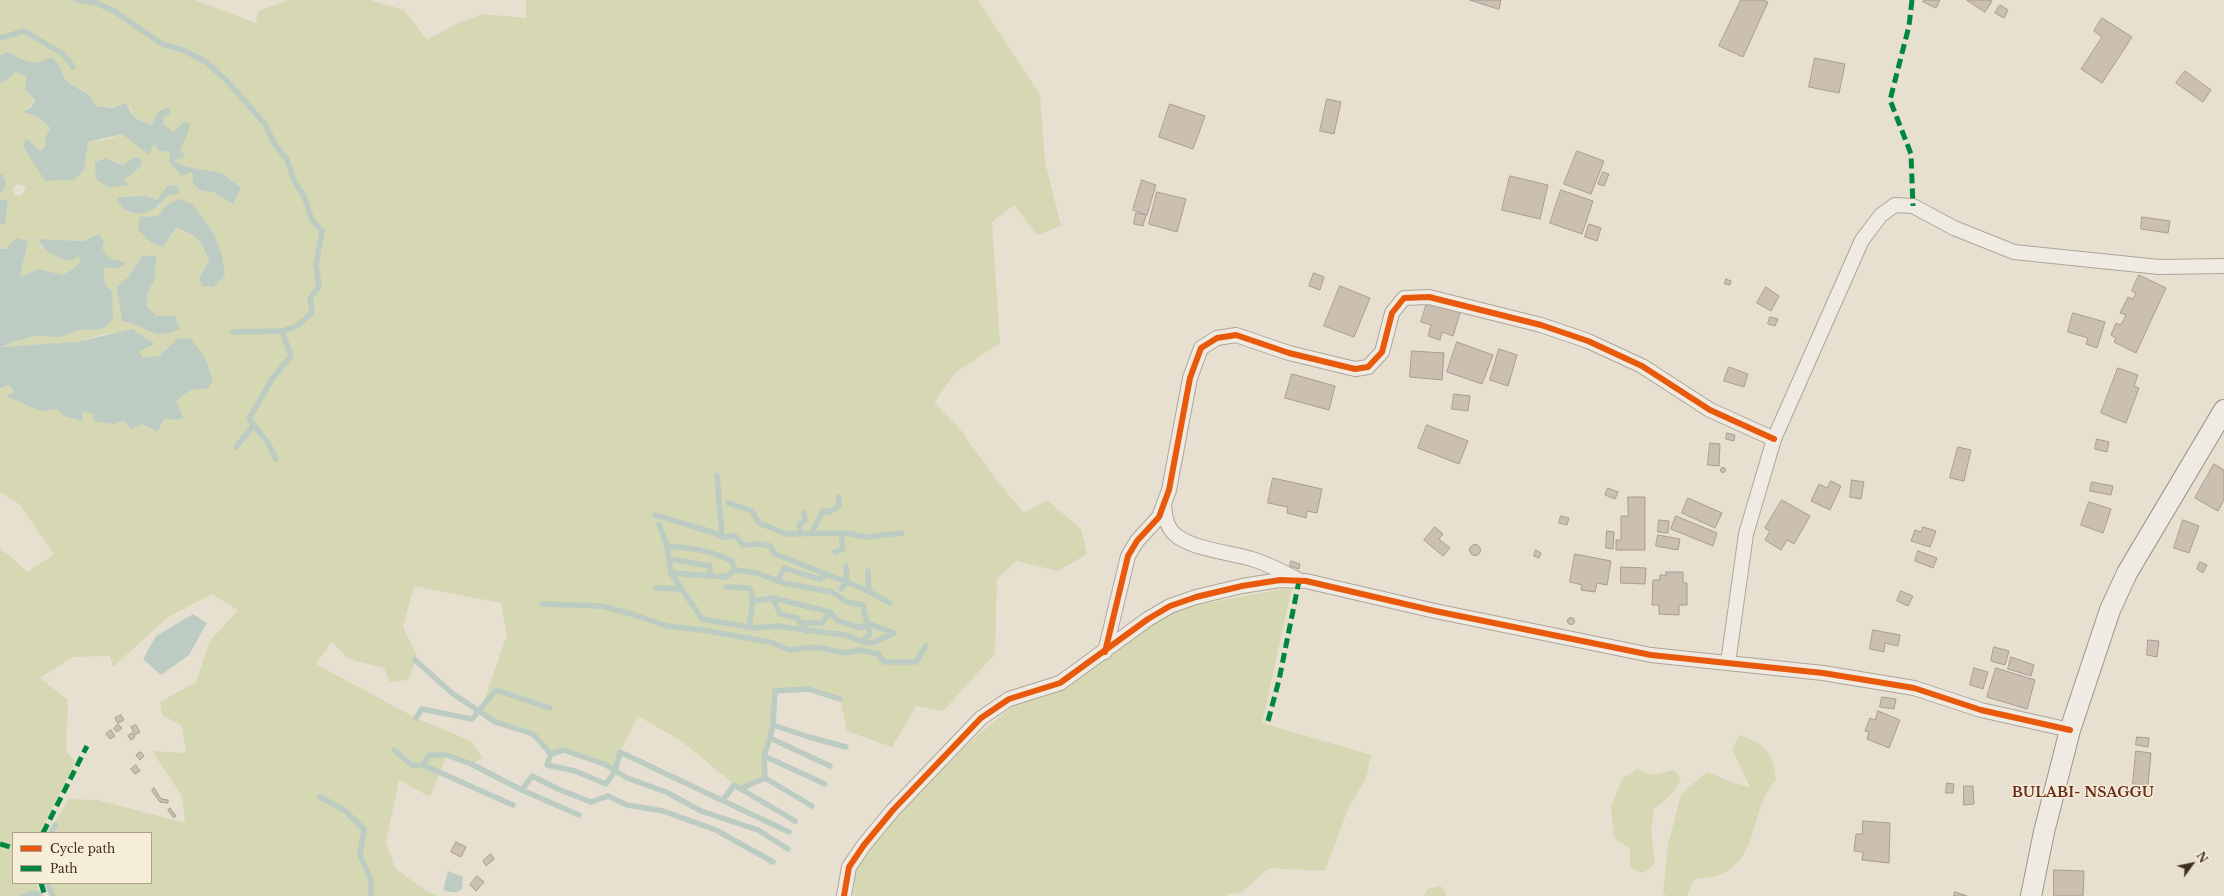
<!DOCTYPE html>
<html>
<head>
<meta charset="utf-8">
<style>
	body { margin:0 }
	#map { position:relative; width:2224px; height:896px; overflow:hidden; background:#e7e0d1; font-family:"Libre Baskerville",serif }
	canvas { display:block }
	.legend { position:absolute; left:12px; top:832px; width:140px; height:52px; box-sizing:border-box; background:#f7eed8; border:1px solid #ada18e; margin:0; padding:5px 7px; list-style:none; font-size:12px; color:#3d2e20 }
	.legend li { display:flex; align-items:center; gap:8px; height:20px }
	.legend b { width:20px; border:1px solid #ada18e }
	.north { position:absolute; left:2172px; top:844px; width:40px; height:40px; -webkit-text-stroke:3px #f7eed8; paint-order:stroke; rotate:57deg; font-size:11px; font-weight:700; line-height:16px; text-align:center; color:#3d2e20 }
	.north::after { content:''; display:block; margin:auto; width:14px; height:18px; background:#3d2e20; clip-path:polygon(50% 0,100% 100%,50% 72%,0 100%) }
</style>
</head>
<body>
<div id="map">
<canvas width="2224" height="896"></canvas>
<ul class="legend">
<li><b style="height:5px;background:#e8590c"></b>Cycle path</li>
<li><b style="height:5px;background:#00873e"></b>Path</li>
</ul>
<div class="north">N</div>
</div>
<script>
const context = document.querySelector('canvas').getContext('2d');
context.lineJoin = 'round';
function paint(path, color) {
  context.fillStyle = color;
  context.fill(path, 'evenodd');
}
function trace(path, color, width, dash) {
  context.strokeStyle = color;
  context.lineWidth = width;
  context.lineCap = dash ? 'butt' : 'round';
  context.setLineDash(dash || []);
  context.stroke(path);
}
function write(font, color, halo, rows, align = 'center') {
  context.font = font + ' "Libre Baskerville",serif';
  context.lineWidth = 3;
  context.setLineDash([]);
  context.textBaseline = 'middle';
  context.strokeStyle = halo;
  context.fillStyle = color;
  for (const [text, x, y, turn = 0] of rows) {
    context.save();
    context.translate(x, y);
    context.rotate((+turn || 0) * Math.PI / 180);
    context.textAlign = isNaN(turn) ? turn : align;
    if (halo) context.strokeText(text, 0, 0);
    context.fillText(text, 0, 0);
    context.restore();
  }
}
const green = new Path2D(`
	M0,0H195L256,23L258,11L289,0H370L404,10L427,40L456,24L483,14L526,18V0H978L1040,95L1045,162L1061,226L1037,235L1014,205L992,222L1000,343L955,373L934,403L960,429L994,477L1024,513L1047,500L1081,529L1087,554L1058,571L1016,561L997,579L995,654L943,711L916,706L892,747L847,731L840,699L808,689L775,691L773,725L764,756L765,778L740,789L680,740L638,716L620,752L615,771L606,765L564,750L551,754L533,734L495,722L480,712L507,635L501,603L414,586L403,627L417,656L408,680L390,682L384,668L349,659L332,642L316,664L416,718L471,741L483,758L471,764L447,755L430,797L399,780L386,842L395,868L423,889L438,896H50L44,883H151V833H48L69,799L98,800L185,823L182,796L152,751L186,753L182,726L162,715L160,702L196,682L210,641L238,610L212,594L168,617L113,667L110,656L73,657L40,678L68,700L66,751L74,760L73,767L40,833H13V883H36L41,896H0V548L28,572L54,554L19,504L0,492V388L9,385L14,392L7,396L40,411L58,409L82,421L83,411L123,421L132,429L142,424L158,432L164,419L177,420L184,418L176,401L183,394L197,387L172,346L165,348L159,356L143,358L138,351L155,344L109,333L77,342L0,348L15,341L37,336L59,337L80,330L103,329L112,291L105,285L104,267L125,262L110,259L102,248L99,234L83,241L38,239L42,248L79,256L81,263L64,275L39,269L20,277L28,241L6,249H0V224L5,225L8,201L0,200V193L4,190L2,173L0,174V84L12,76L14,72L27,77L28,94L35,100L24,112C34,114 43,120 50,128L45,138L46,146L39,151L26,138L23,145L84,169L88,142L109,139L122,134L149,154L154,144L170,152L169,162L182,176L193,172L199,190L215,193L233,204L222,173L183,166L173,159L185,154L180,150L186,138L185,121L173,132L162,124L164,118L159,111L151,125L135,118L130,108L96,106L89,94L66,81L59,65L25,62L8,52L0,55ZM106,158L139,169L130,173L123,180L129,185L96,162ZM18,184L26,187L23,194L19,196L14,194L13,188ZM177,185L158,207L119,197L147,196L157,200ZM158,216L214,234L213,287L202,286L199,278L209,262C202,241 197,236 176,228L169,239L140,217ZM142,256L156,257L155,279L147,294V306L157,316L167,335C133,332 130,314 117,287L129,276Z
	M1292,587L1262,723L1371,755L1366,778L1348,809L1325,871L1269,868L1242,892L1228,894L1226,896H854L855,868L882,833L970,742L1015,704L1047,693L1096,666L1117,652L1166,614L1187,607Z
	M1740,735C1766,745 1773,751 1776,780C1750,807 1760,854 1724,873C1716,878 1702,878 1694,879L1687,896H1666L1663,892L1668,845L1681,794L1707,772L1734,783L1750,787L1732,749Z
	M1637,769L1652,775L1674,770L1681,779C1675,793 1665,801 1654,809L1651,830L1655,864L1643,873L1630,868V849L1614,837L1611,806L1622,779Z
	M1440,886L1445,890L1446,896H1424L1428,889Z`);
const water = new Path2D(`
	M8,52C23,61 35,67 51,57L59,65L66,81L89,95L96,106L113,108L125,103L135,118L151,125L159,111L170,107V113L164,118L163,124L173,132L185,121L190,124L186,138L180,150L185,154L183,158L174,160L183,166L222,173L241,188L233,204L215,193L199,190L193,182L192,172L182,176L169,162L170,152L160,151L154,144L149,155L122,134L88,142L84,170L74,180L45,181L23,146L26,138L40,151L46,146L45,138L50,128C43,120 34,114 23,112L31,107L35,100L25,89L27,77L14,72L12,76L0,84V55Z
	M135,157L141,159L142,164C138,171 130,174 124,180L129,185L108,187L96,179L95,162L106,158L123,165Z
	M2,173L6,182L4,190L0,193V174Z
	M177,185L180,193L168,195C158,208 146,218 127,211C123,209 119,203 116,200L119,197L147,196L157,200L167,186Z
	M178,199L193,204L214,234L222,256L225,275L213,287L202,286L199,278L209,261C202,241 197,235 176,228L163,247L152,243L138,230L140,217L158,216L165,207Z
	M0,200H8L5,225L0,224Z
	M99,234L104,242L102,248L110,259L126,262C119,270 113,268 104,267L105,285L112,291L113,319L103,329L80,330L59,337L37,336L15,341L1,347L77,342L132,329L155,344L139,351L143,358L159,356C165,348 171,346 177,339L190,338L205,358L213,381L207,389C194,387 186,392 176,401L184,418L177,420L164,419L158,432L142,424L132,429L123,421L114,424L94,421L93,414L83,411L82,421L64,416L58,409L40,411L6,396L14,392L9,385L0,388V249H6L16,238L28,241L20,277L39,269L64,275L80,263L79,256L70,261C56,257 44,253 38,239L83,241Z
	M142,256H156L155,279L147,294V306L157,316H175L180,329C151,343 149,325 122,321L117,287L129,276Z
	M193,614L207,623L189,655L161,675L143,659L156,636Z
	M448,871L463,877L462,889C456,894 451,892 443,890Z`);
const stream = new Path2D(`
	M77,0L96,3L114,11L162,44L183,50L206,62L226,80L265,124L275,145L287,159L294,181L304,196L312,220L322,231L316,265L319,286L310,299L312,313L297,326L282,331L233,332
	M0,38L24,31L63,54L73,67
	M236,447L253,426
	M276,459L268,443L249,419L272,379L291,356L282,331
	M717,475L722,537
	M728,503L752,511L759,523L787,534L847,533L866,537L902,533
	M655,515L715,533L722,537L735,536L743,545L761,544L770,546L775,554L864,589L890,603
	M659,524L667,546L671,573L702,619L754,628L777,626L845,635L867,643L875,642L894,633
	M812,532L823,511L829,512L839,506V497
	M800,533V524L805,520L804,513
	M667,546C692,548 709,550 732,561L735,570
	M835,552L843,549L841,533
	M669,559L710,566V576
	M868,571L869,591
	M671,573L726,577L735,570L757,573L784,583L832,592L847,602L863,605L867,623L894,633
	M777,581L784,568L819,579L828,574
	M726,587L750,588L753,601L773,598L830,612L838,621L862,628L867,623
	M656,588L682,589
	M841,589L847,582L846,566
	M773,598L780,614L797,618L807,631
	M542,604L602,606L635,615L667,626L702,630L770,642L789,650L817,647L845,653L861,650L878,654L884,662H916L926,646
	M800,623H822L830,612
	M749,627L753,601
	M863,641L870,633L867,623
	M415,660L452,693L495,722L533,734L551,754L564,750L606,765L627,778L666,792L701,811L758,830L788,849
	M416,718L422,709L472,719L496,690L550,708
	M773,725L775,691L808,689L840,699
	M770,738L773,725L809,737L846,747
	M394,750L412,765H423L429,755H447L471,764L522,790L532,776L558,789L591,802L608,796L627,805L663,811L716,830L773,862
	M551,754L547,765L575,771L606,784L615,771L620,752L789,832
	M764,756L770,738L830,766
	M423,765L513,805
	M765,778L764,756L825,784
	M740,789L765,778L812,806
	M522,790L579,815
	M320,797L344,810L364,829L360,855L371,880V896
	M723,800L734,785L795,821
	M51,833L55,825
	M46,883L53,896
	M23,896L32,893L40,895`);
const building = new Path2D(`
	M1470,0H1501L1499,9Z
	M1741,0H1763L1768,2L1743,57L1719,46Z
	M1924,0H1940L1936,8L1923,2Z
	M1967,0H1990L1992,1L1985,12Z
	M2000,5L2008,10L2004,18L1995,13Z
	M2102,18L2132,37L2102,83L2081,69L2102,37L2094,31Z
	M1815,58L1845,64L1839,93L1809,87Z
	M2185,71L2211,90L2203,102L2176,83Z
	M1327,99L1341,102L1334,134L1320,131Z
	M1170,104L1205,116L1193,149L1159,137Z
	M1577,151L1604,161L1591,194L1564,184Z
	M1603,172L1609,174L1604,186L1598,184Z
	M1510,176L1548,185L1540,219L1502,210Z
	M1142,180L1156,185L1147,215L1133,210Z
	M1561,190L1593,201L1582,234L1550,223Z
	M1157,192L1186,199L1177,232L1149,224Z
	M1136,213L1146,215L1143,226L1134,224Z
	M2142,217L2170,221L2168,233L2141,229Z
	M1589,224L1601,228L1597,241L1585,237Z
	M1314,273L1324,277L1320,290L1309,286Z
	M2139,275L2166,288L2136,353L2114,342L2116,338L2111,335L2116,323L2121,325L2126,315L2120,313L2128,297L2133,299L2136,293L2132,291Z
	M1726,279L1731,281L1730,285L1725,284Z
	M1340,286L1370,298L1354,337L1324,326Z
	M1766,287L1779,296L1771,311L1757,303Z
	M1428,300L1461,310L1453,336L1442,332L1440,340L1428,336L1431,325L1421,322Z
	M2073,313L2105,322L2097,348L2086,344L2088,338L2068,332Z
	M1770,317L1778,319L1775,326L1768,324Z
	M1457,342L1493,355L1482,384L1447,372Z
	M1499,349L1517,355L1508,386L1490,380Z
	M1412,351L1444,353L1442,380L1410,377Z
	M1729,367L1748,374L1744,387L1724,381Z
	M2118,368L2138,375L2134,386L2139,388L2126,423L2101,413Z
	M1292,374L1335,386L1329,410L1285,398Z
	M1454,394L1470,396L1468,411L1452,409Z
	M1427,425L1468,441L1459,464L1418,448Z
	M1727,433L1735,435L1734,441L1726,439Z
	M2097,439L2109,442L2107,452L2095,449Z
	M1710,443L1720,444L1719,466L1708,465Z
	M1958,447L1971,450L1964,481L1950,478Z
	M2214,464L2224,470V500L2218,511L2195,498Z
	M1720.5 470a2.5 2.5 0 1 1 5 0a2.5 2.5 0 1 1-5 0Z
	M1273,478L1322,489L1317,513L1307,511L1306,518L1287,513L1288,507L1268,503Z
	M1852,480L1864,482L1861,499L1850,497Z
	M1831,481L1841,486L1830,510L1811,501L1819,484L1827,488Z
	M2092,482L2113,486L2111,495L2090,491Z
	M1608,488L1618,492L1615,499L1605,495Z
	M1628,497H1645V550H1616V540H1621V516H1628Z
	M1688,498L1722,513L1715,528L1682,513Z
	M1782,500L1810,516L1794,544L1787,540L1781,550L1765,540L1770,531L1765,528Z
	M2089,502L2111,509L2103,533L2081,525Z
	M1561,516L1569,518L1567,525L1559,523Z
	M1676,516L1717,533L1713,546L1671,529Z
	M1659,520L1669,521L1668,533L1658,532Z
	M2183,520L2199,526L2189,553L2174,548Z
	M1435,527L1443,534L1439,539L1450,548L1443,556L1424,540Z
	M1923,527L1936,531L1930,547L1911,541L1915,530L1921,532Z
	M1607,531L1614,532L1613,549L1606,548Z
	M1658,535L1680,539L1678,550L1656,546Z
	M1469.5 550a5.5 5.5 0 1 1 11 0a5.5 5.5 0 1 1-11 0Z
	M1536,550L1541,553L1539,558L1534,556Z
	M1918,551L1937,558L1933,568L1915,561Z
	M1575,554L1611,561L1607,585L1597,583L1595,592L1581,590L1582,585L1570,582Z
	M1291,561L1300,564L1299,569L1290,566Z
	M2200,562L2207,565L2203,573L2197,569Z
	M1621,567L1646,568L1645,584L1621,583Z
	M1666,572H1683V583H1687V605H1679V615L1659,614V605H1652L1653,580H1660V575H1666Z
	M1901,591L1913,596L1908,606L1897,601Z
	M1567.5 621a3.5 3.5 0 1 1 7 0a3.5 3.5 0 1 1-7 0Z
	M1873,630L1900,635L1898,646L1885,643L1884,652L1870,649Z
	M2148,640L2159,641L2157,657L2147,655Z
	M1994,647L2009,651L2005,665L1991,661Z
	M2011,657L2034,665L2031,676L2008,669Z
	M1974,668L1988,672L1983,689L1970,685Z
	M1996,668L2035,680L2027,709L1987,697Z
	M1882,697L1896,699L1894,709L1880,707Z
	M1878,711L1900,720L1889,748L1867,739L1869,732L1865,731L1870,718L1875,720Z
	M121,715L124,720L118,723L115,718Z
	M118,724L122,728L117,732L114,729Z
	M136,725L140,732L135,735L131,727Z
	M111,730L115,736L110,739L106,734Z
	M132,733L135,737L131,740L128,736Z
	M2137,737L2149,738L2148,747L2136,745Z
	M2136,751L2151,753L2148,785L2133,784Z
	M141,752L144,756L140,760L136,755Z
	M136,765L140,771L135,774L131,769Z
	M1947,783L1954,784L1953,793H1946Z
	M1964,786H1973L1974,804L1964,805Z
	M154,788L161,799L168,800V803L160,802L152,791Z
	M170,808L176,816L174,818L168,810Z
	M1863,821L1890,823L1889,863L1862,860L1863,852L1854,851L1856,834H1862Z
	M456,842L466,847L461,857L451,852Z
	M491,854L494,859L486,866L483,861Z
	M2054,870L2084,871L2083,896H2054Z
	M477,876L484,882L476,891L470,885Z
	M1955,892L1967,896H1954Z`);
const street = new Path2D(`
	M1164,505C1165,518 1167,529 1178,537C1200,551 1231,552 1255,560C1270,565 1283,572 1297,579
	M1105,652L1128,556L1137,541L1159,517L1169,490L1190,378L1201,348L1217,338L1236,335L1289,353L1355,369L1368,367L1382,352L1392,313L1404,298L1429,297L1541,325L1588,341L1642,366L1710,410L1774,439
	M1728,663L1746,534L1774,439L1862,240L1881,215L1895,205L1913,206L1954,228L2014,252L2159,267L2224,266
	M844,896L849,867L864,845L893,810L981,718L1009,699L1060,683L1148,619L1170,606L1196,597L1242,586L1280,580L1306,581L1435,611L1651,655L1823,673L1914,688L1981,710L2070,730`);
const secondary = new Path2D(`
	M2031,896L2044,832L2070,730L2110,610L2127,573L2224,410`);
const quiet = new Path2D(`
	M1912,0L1909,26L1890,100L1911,154L1913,206
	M1268,721L1279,680L1299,581
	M43,833L87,746
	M0,844L13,848
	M41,883L45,896`);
const cycleway = new Path2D(`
	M1105,652L1128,556L1137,541L1159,517L1169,490L1190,378L1201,348L1217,338L1236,335L1289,353L1355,369L1368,367L1382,352L1392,313L1404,298L1429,297L1541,325L1588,341L1642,366L1710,410L1774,439
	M844,896L849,867L864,845L893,810L981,718L1009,699L1060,683L1148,619L1170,606L1196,597L1242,586L1280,580L1306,581L1435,611L1651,655L1823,673L1914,688L1981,710L2070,730`);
const quarterNames = [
	["BULABI- NSAGGU",2083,793]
];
paint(green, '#d6d7b3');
paint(water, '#bcccc2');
trace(stream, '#bcccc2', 5.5);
paint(building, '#cbbfb2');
trace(building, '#a89c90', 1);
trace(street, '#ada599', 16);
trace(secondary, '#9c958a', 22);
trace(street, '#efebe3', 14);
trace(secondary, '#efebe3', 20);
trace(quiet, '#00873e', 5, [10, 5]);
trace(cycleway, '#e8590c', 6);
write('bold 14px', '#6b2e1e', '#f7eed8', quarterNames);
</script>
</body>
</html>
